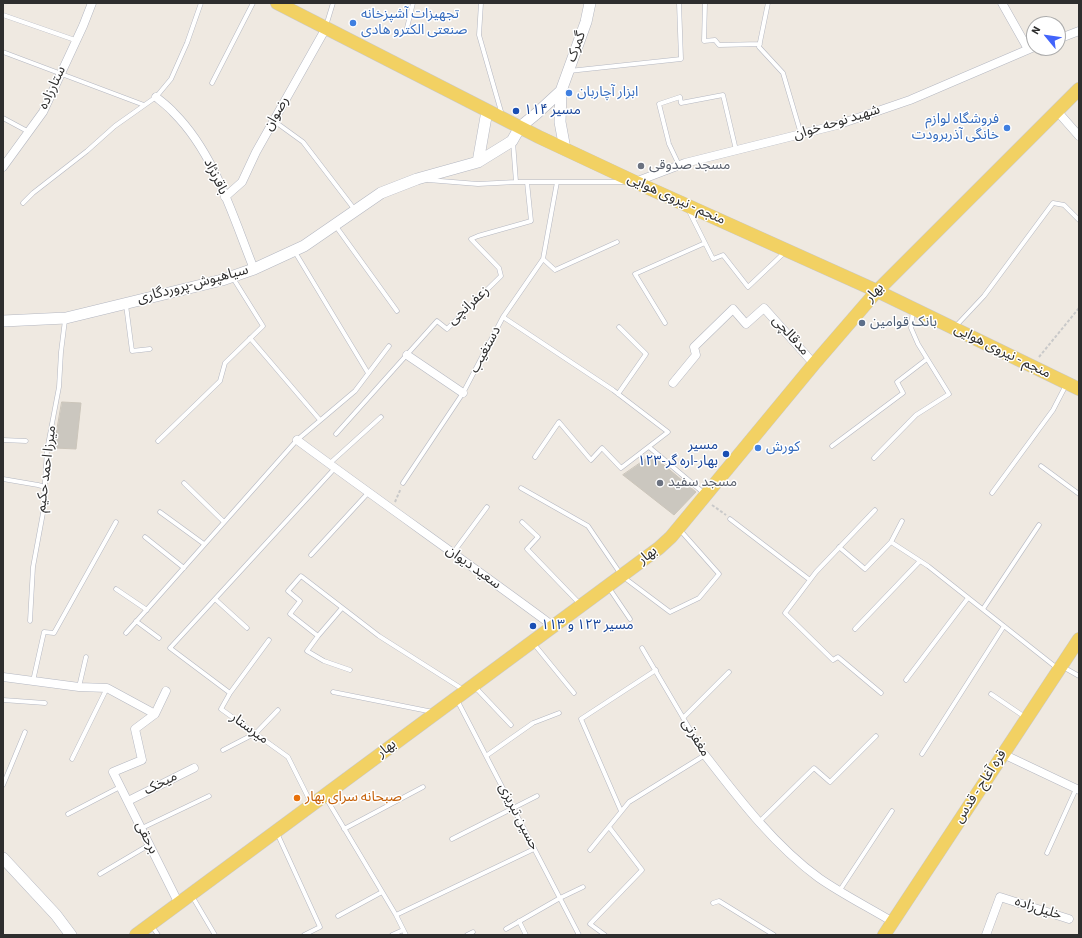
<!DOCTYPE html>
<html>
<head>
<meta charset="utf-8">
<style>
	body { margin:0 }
	#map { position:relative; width:1082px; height:938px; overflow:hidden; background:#efe9e1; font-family:"Source Sans 3",sans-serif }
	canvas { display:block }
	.frame { position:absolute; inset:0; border:4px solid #2e2e2e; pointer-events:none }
	.north { position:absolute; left:1026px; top:16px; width:40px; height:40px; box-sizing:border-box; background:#fff; border:1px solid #ababab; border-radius:50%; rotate:299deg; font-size:11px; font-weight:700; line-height:16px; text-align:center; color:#2e2e2e }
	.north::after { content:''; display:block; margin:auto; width:14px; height:18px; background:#4264fb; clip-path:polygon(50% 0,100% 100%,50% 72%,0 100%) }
</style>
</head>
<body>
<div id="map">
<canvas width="1082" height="938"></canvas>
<div class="frame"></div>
<div class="north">N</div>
</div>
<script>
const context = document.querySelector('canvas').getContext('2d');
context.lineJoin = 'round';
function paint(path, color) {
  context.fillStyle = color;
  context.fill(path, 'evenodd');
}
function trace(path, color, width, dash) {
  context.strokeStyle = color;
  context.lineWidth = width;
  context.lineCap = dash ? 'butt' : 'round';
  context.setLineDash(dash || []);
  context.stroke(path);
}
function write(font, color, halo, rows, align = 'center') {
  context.font = font + ' "Source Sans 3","Noto Sans Arabic",sans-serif';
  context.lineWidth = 3;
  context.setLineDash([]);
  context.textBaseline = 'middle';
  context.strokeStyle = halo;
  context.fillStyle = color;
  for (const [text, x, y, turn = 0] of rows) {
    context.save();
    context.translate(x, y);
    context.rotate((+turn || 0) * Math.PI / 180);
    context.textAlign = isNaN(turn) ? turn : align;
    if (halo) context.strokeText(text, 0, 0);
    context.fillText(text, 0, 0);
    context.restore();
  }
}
const building = new Path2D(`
	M62,402L81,403L76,449L54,448Z
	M652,455L696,492L674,515L623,475Z`);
const path = new Path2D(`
	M1039,357L1079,308
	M395,502L401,488
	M712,505L726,515`);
const lane = new Path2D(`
	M481,3L479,35L502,115
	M705,3L704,41L715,40L719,45L760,44
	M768,3L759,47L783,73L801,134
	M3,15L75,40
	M326,26L333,3
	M406,32L413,3
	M3,52L144,105
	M569,71L681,59L679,3
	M212,83L253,3
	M3,118L29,132
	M274,121L303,142L355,210
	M513,142L516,182
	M679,165L669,144L659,104L680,97L681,103L723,95L736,150
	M428,180L478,184L516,182H625
	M23,203L33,193L87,151L115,126L156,97L171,79L187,43L201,3
	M688,209L713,259L723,255L748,287L785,252
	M335,225L397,311
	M295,252L368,373
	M543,259L555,270L617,242
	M126,305L132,351L150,349
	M503,317L613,390L668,432L621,468L602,448L591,460L559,422L535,457
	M665,323L635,274L705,243
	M955,327L984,296L1053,203L1064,205L1079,220
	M250,338L320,420
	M618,394L646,354L619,327
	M336,434L437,321L447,329L501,276L499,268L471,239L478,236L531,221L527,182
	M3,440L26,441
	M158,441L220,381L225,363L263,326L233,278
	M832,446L903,393L897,382L927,359
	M649,447L705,494
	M874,458L916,415L949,394L918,344L911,328L913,310
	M329,464L381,417
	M1041,466L1079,494
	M3,479L38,485L45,487
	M184,483L224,522
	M403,483L463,393L503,317L543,259L557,182
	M521,488L588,526L622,576L670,612L699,598L719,574L680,530
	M992,493L1053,410L1066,385
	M875,510L816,572L785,613L833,660L838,657L881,693
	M160,512L204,544
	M730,519L810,580
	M522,522L538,537L527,549L580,604
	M145,537L184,568
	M891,542L928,566L1057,668
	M839,547L865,569L891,542L902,521
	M453,553L487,507
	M311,555L368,493
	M609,588L630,619
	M116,589L147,610
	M215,599L247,628
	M342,608L318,636L307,651L324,661L350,670
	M983,609L1039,525
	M30,621L33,567L43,513L47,450L59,387L61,352L65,320
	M136,621L159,638
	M855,629L920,561
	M126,633L297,440L355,391L389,346
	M318,636L290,614L300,601L288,591L301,576L379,636L464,690
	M534,644L574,693
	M1063,667L1079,676
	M906,680L968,598
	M33,681L44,632L54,633L116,522
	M79,687L86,657
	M475,687L511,725
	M333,692L433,712
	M230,693L269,640
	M991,694L1025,717
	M3,700L45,703
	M457,700L579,935
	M683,718L729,672
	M223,750L256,733L278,710
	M922,754L1004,626
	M486,756L533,723L559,713
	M72,759L107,688
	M3,785L25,732
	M326,798L396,915L406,935
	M311,803L288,757L221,709L230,693L170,648L335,468
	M621,811L581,719L656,670
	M68,814L120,787
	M759,822L814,768L830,782L876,736
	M142,828L209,796
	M344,829L423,787
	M277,833L320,927L304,935
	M452,839L537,796
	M590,850L629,802L705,755L642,648
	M1047,853L1076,789
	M100,874L149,845
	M840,890L892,811
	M192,896L215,935
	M713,903L719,901L774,935
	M396,915L534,849
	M338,916L382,892
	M519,921L526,935
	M152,926L158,935
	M506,929L560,898L583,887
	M392,935L403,930
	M467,935L473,932
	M605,935L590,924L642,870L609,827`);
const street = new Path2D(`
	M1002,3L1028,49
	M1058,39L1079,31
	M156,97C162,102 169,107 174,113C215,154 233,217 254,269
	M1057,111L1079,136
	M3,167L43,112L83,26L92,3
	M635,182L685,163L837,125L910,100L1034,47
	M225,197L242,182L256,152L326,28
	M407,355L463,393
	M673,383L696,355L694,347L733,309L746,324L764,308L814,364
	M297,440C382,503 468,563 553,626
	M3,677L79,687L107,688L155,714
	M166,691L155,714L135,729L142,760L113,772L179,904
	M1003,754L1079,790
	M705,755C739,799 774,845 819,878C842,894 868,907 893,922
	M128,801L194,768
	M986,935L1000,897L1069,919`);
const secondary = new Path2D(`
	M565,149L560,122L561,91L586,22L590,3
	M478,162L487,111
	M3,321L66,318L222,280L254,269L304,246L381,193L417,179L478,162L512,141L520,127L536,114L561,91
	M3,858L56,915L71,935`);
const primary = new Path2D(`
	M277,3L539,137L635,182L877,291L1079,389
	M136,935L659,548L671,537L814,364L877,291L1079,89
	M884,935L1079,639`);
const markers = [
	[353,23,4,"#3f7fe0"],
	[569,93,4,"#3f7fe0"],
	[516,111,4,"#1a4fb4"],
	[1007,128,4,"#3f7fe0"],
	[641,166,4,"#6b7280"],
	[862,323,4,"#5c6f8a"],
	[758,448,4,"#3f7fe0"],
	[726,454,4,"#1a4fb4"],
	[660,483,4,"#6b7280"],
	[533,626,4,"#1a4fb4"],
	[297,798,4,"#e8710a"]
];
const shopNames = [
	["تجهیزات آشپزخانه",361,15],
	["صنعتی الکترو هادی",361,31],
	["ابزار آچاربان",577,93],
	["فروشگاه لوازم",999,120,"right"],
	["خانگی آذربرودت",999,136,"right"],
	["کورش",766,448]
];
const streetNames = [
	["گمرک",577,47,-70],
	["ستارزاده",53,88,-65],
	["رضوان",277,114,-60],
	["شهید نوحه خوان",837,123,-17],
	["باقرنژاد",215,177,64],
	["منجم - نیروی هوایی",676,200,24],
	["سیاهپوش-پروردگاری",193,285,-15],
	["بهار",875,293,-47],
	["زعفرانچی",469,306,-42],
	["مدقالچی",790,336,48],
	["دستغیب",486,350,-62],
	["منجم - نیروی هوایی",1002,352,26],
	["میرزا احمد حکیم",47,469,-83],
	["بهار",648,556,-38],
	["سعید دیوان",473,568,36],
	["میرستار",249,729,36],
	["مغفرتی",695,738,59],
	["بهار",387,749,-37],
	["میخک",161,784,-27],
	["قره آغاج - قدس",981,787,-57],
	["حسین تبریزی",518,817,63],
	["برحقی",146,838,64],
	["خلیل‌زاده",1038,909,18]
];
const transitNames = [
	["مسیر ۱۱۴",524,111],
	["مسیر",718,446,"right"],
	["۱۲۳-بهار-اره گر",718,462,"right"],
	["مسیر ۱۲۳ و ۱۱۳",541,626]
];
const worshipNames = [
	["مسجد صدوقی",649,166],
	["مسجد سفید",668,483]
];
const serviceNames = [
	["بانک قوامین",870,323]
];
const foodNames = [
	["صبحانه سرای بهار",305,798]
];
paint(building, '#cbc7bf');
trace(building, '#cbc5ba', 1);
trace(lane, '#b4b7c1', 5);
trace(street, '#b4b7c1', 9);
trace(secondary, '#b4b7c1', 12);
trace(primary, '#c9c9c9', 14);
trace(path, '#c9c9c9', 2, [3, 2]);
trace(lane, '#fff', 4);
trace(street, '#fff', 8);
trace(secondary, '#fff', 11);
trace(primary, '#f2d163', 13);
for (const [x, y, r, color] of markers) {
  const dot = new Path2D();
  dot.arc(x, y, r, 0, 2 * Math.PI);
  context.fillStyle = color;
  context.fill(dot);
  trace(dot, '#fff', 1.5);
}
write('14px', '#366cbe', '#fff', shopNames, 'left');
write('14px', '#2e2e2e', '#fff', streetNames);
write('14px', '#164399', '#fff', transitNames, 'left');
write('14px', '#5b616d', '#fff', worshipNames, 'left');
write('14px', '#4e5e75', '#fff', serviceNames, 'left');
write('14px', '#c56008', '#fff', foodNames, 'left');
</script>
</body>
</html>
